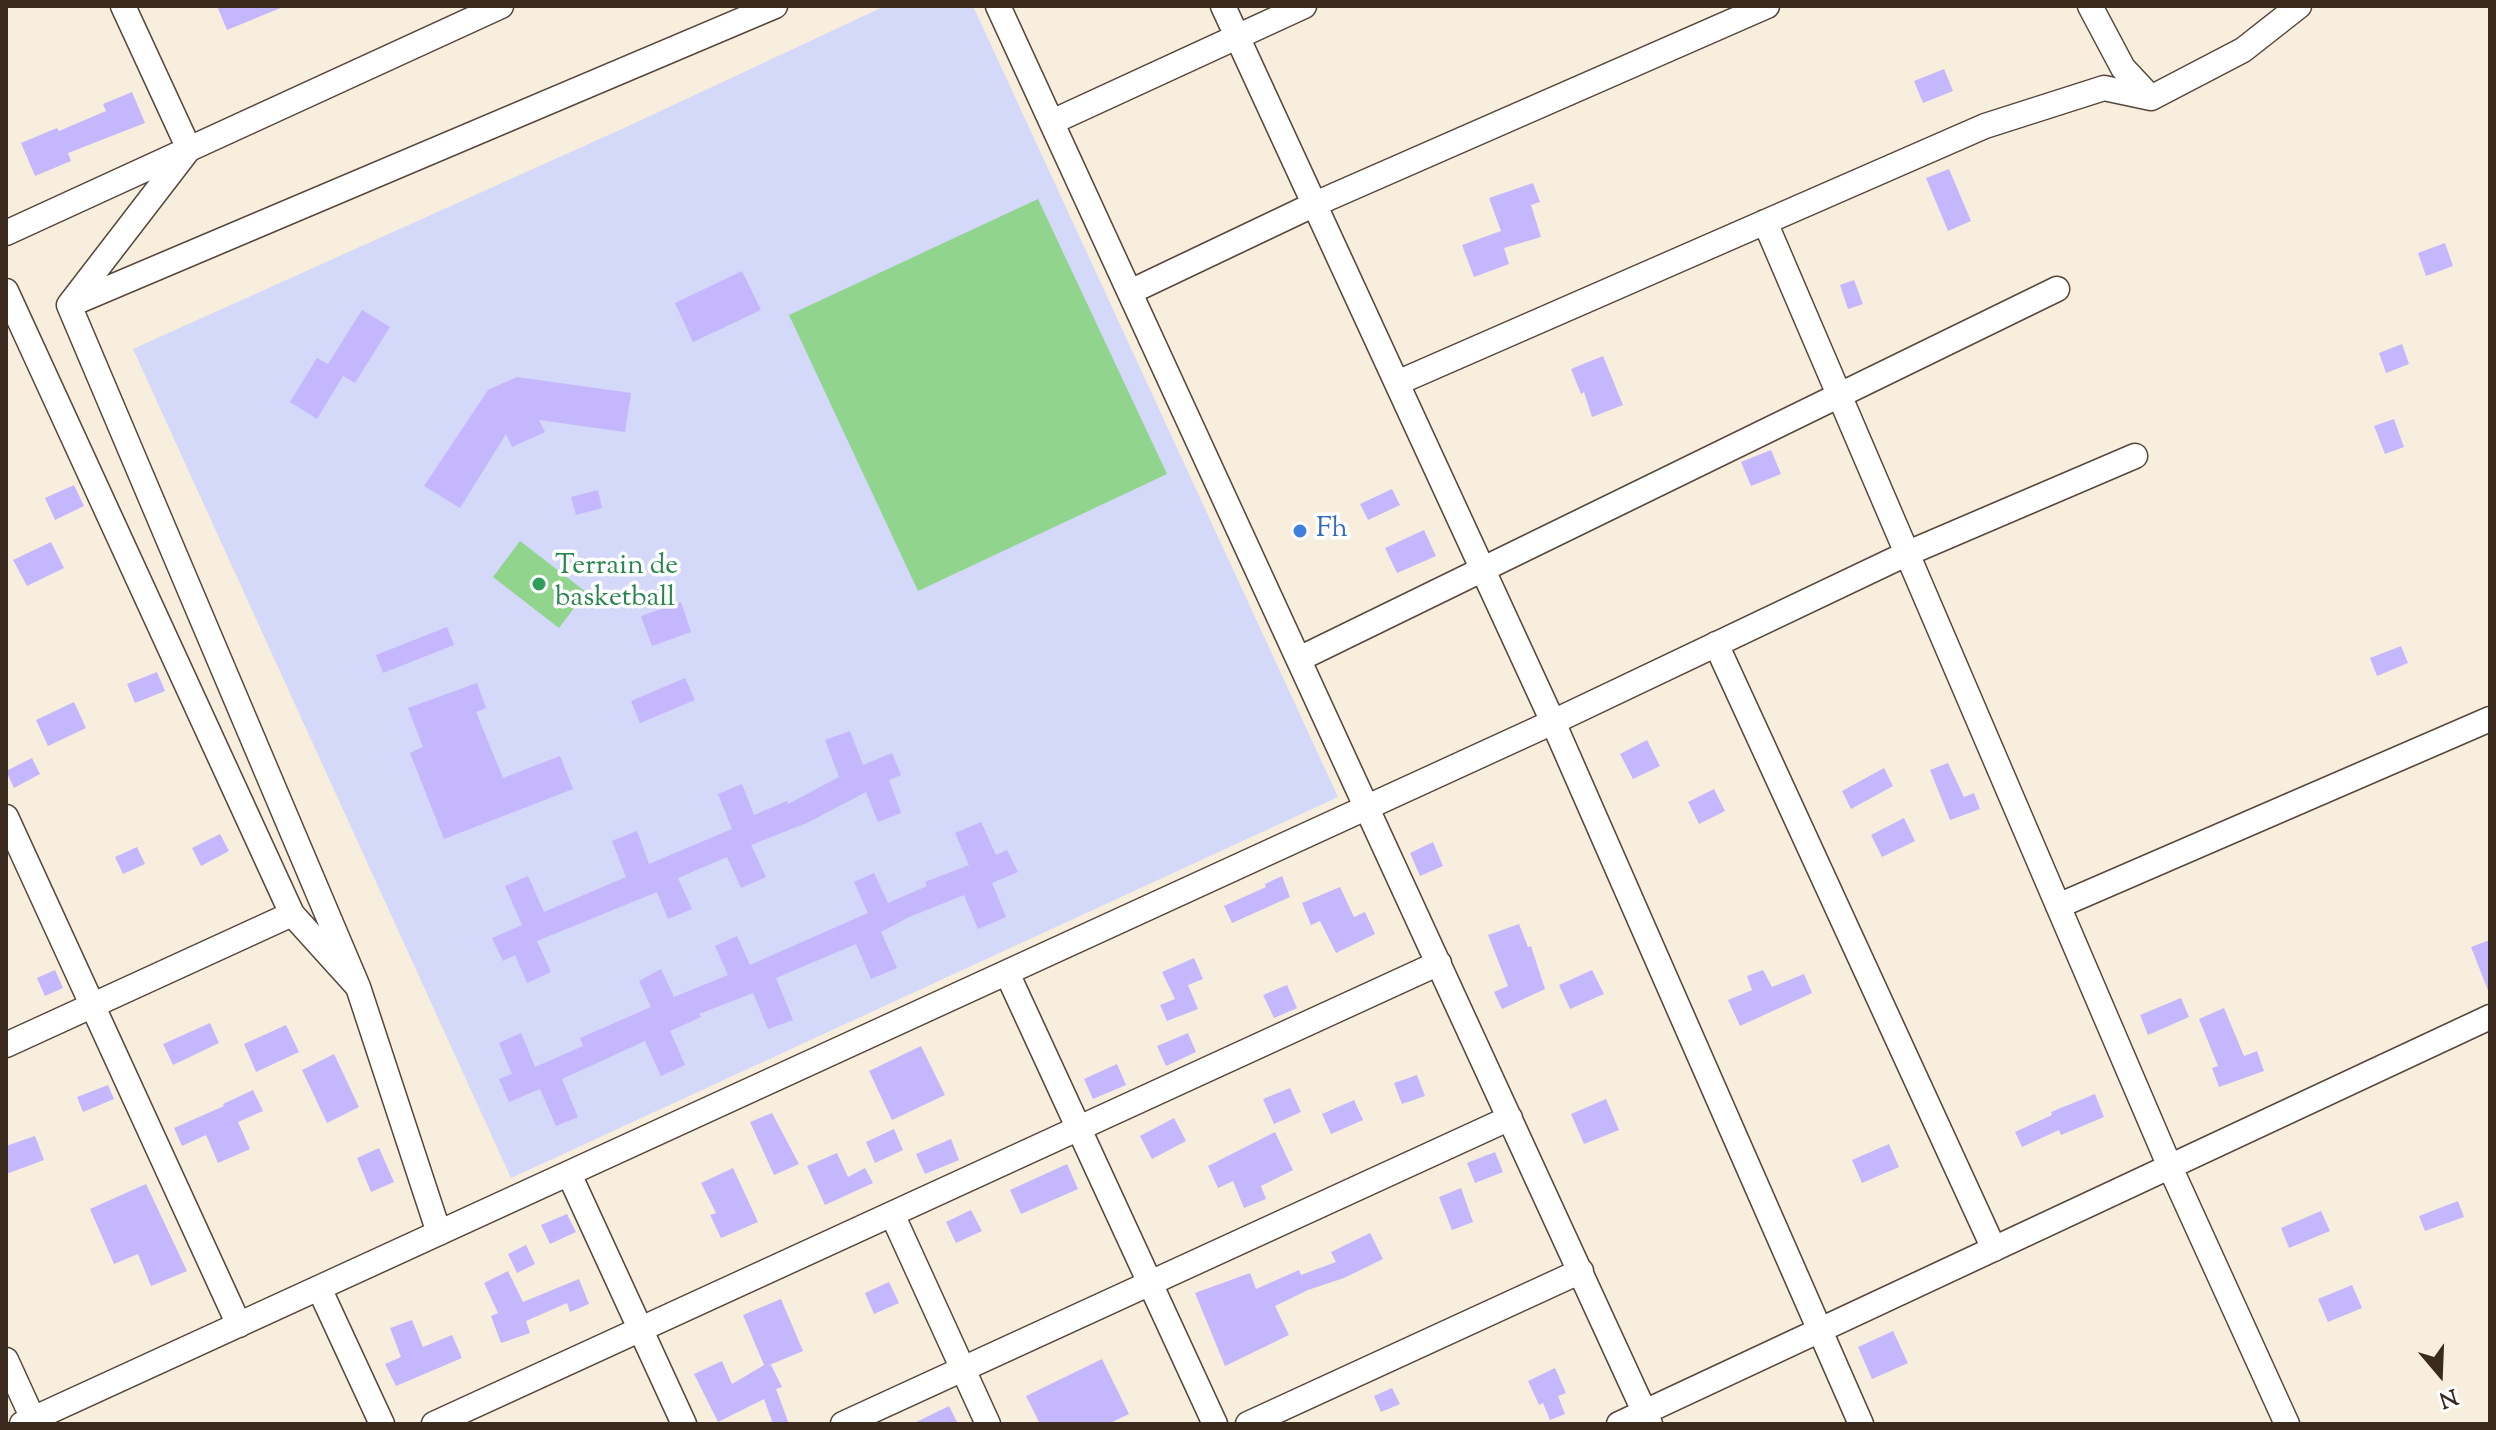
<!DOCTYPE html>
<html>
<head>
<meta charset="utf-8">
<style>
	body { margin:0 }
	#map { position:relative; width:2496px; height:1430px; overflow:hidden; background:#f8eedd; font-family:"Sorts Mill Goudy",serif }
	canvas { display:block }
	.frame { position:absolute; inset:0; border:8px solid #3b2a1e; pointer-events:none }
	.north { position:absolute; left:2400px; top:1334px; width:80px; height:80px; -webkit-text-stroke:6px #fff; paint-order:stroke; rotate:161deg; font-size:22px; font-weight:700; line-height:32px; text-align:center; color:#3b2a1e }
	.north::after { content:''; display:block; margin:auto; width:28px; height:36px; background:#3b2a1e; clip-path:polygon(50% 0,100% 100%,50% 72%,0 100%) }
</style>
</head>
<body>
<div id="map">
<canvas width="2496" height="1430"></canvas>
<div class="frame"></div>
<div class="north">N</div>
</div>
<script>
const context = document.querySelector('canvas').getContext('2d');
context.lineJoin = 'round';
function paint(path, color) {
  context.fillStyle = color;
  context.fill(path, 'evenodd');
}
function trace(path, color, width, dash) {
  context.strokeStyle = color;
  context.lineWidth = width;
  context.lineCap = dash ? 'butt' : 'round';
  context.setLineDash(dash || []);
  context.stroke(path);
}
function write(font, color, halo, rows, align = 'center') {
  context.font = font + ' "Sorts Mill Goudy",serif';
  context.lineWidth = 7;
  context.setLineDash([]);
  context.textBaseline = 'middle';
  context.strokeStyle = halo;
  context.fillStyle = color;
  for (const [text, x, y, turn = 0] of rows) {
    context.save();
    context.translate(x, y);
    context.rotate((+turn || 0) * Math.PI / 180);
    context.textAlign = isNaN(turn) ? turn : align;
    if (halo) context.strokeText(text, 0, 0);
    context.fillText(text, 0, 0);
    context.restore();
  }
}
const built = new Path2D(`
	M885,6H973L1338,797L511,1178L133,349L635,123Z`);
const green = new Path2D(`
	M1038,199L1167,474L918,591L789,315Z
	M520,541L586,592L559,628L493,577Z`);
const building = new Path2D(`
	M217,6H283V7L227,30Z
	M1944,69L1953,91L1923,103L1914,81Z
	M132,92L145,123L68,153L71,161L35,176L21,143L57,128L59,131L106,111L103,104Z
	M1949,169L1971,221L1948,231L1926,178Z
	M1533,183L1540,202L1531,205L1541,237L1504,248L1509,264L1474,277L1462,245L1501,231L1489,198Z
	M2445,243L2453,266L2426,276L2418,253Z
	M742,271L761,310L693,342L675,303Z
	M1854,280L1863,304L1848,309L1840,285Z
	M362,310L390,327L355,383L343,376L317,419L290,402L317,358L328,364Z
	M2402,344L2409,364L2386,373L2379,353Z
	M1603,356L1623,405L1592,417L1584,392L1581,394L1571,369Z
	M517,377L631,393L625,432L539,420L545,432L512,447L506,434L460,508L424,486L488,390Z
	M2394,419L2404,447L2385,454L2374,426Z
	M1771,450L1781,474L1751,486L1741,462Z
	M74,485L84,506L55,520L45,498Z
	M1392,489L1400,505L1368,520L1360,504Z
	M598,490L602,508L576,515L571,497Z
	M1424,530L1436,556L1397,573L1385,548Z
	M51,542L64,568L27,586L13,560Z
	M681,602L691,632L652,646L641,616Z
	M447,627L454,645L383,673L376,655Z
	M2401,646L2408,663L2377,676L2370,658Z
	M157,672L165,691L135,703L127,684Z
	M685,678L695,700L640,723L631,701Z
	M477,683L486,708L476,712L503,778L560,756L573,789L444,839L410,753L423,747L408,708Z
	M74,702L86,728L48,746L36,720Z
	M850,731L863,765L892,753L901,775L889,780L901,813L878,822L866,792L809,822L751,845L766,877L741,888L727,857L678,878L692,909L668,919L657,892L537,941L551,972L527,983L515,955L503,961L492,938L522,925L505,886L528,876L544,912L626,877L612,841L637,831L649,864L732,829L718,794L742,784L754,815L787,801L788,804L839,777L825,740Z
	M1647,740L1660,766L1633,779L1620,754Z
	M32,758L40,774L14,788L6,771Z
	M1948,763L1964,797L1974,793L1980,809L1950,820L1930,770Z
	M1884,768L1893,786L1851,809L1842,791Z
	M1714,789L1725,811L1699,824L1688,802Z
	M1904,818L1915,841L1882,857L1871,835Z
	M981,822L996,855L1007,850L1018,872L992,883L1006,917L978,929L964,895L909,917L881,932L897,968L871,979L856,944L776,978L793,1020L768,1029L753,993L699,1014L701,1017L670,1031L685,1065L661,1076L645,1041L562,1079L578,1117L556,1126L540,1089L509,1102L499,1079L512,1074L499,1043L521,1033L535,1067L583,1046L580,1038L651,1007L639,981L661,969L674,997L728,975L715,946L737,936L750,965L868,913L854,882L874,873L888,903L927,886L925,882L969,865L955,833Z
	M220,834L229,851L201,866L192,848Z
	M1433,842L1443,866L1420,876L1410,853Z
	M137,847L145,864L123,874L115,857Z
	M1282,876L1290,897L1232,923L1224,906L1266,887L1265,884Z
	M1340,887L1354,917L1365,912L1375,934L1336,953L1320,921L1311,925L1302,903Z
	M1519,924L1528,947L1531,946L1545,989L1502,1009L1494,992L1508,986L1488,935Z
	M2490,940V992L2489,993L2471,947Z
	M1194,958L1203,979L1188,985L1198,1009L1167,1021L1160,1005L1175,999L1162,972Z
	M55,970L63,988L45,996L37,978Z
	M1592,970L1604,994L1570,1009L1559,985Z
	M1763,970L1772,987L1804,974L1812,993L1740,1026L1728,1000L1752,990L1747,976Z
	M1287,985L1297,1008L1274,1018L1263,995Z
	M2181,998L2189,1017L2148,1035L2140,1015Z
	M2224,1008L2244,1056L2257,1051L2264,1071L2219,1087L2212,1068L2218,1066L2199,1019Z
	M210,1023L219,1043L173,1065L163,1044Z
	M286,1025L299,1052L256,1072L244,1044Z
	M1188,1033L1196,1052L1166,1066L1157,1046Z
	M921,1046L945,1095L892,1120L869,1071Z
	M334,1054L359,1107L327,1123L302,1070Z
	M1117,1064L1126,1085L1093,1099L1084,1079Z
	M1417,1075L1425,1096L1402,1104L1394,1083Z
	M108,1085L114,1099L83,1112L77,1097Z
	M1290,1088L1301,1112L1274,1124L1263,1099Z
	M253,1090L263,1111L238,1122L250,1149L218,1163L206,1135L182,1146L174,1128L224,1106L223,1104Z
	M2095,1094L2104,1117L2061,1135L2059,1130L2022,1147L2015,1132L2052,1115L2051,1112Z
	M1606,1099L1619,1130L1584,1144L1571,1114Z
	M1354,1100L1363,1120L1331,1134L1322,1114Z
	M772,1113L799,1164L774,1175L750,1122Z
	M1174,1118L1186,1141L1152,1159L1140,1136Z
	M894,1129L903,1150L875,1163L866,1142Z
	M1275,1132L1293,1170L1261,1186L1266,1199L1244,1208L1233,1181L1218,1188L1208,1166Z
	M35,1136L44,1160L6,1174V1146Z
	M951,1139L959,1160L925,1174L916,1154Z
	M1889,1144L1899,1167L1862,1183L1852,1160Z
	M379,1148L394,1182L371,1192L357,1158Z
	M1495,1152L1503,1172L1475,1183L1467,1163Z
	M837,1153L848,1177L865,1168L873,1183L825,1205L807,1166Z
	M1067,1164L1078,1189L1021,1214L1010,1190Z
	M733,1168L758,1222L721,1238L710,1215L716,1213L701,1183Z
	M146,1184L187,1271L151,1286L138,1254L114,1264L90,1209Z
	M1461,1188L1473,1222L1452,1230L1439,1197Z
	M2458,1201L2464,1217L2425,1231L2419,1216Z
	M971,1210L982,1231L956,1243L946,1222Z
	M2321,1211L2330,1231L2289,1248L2281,1228Z
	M567,1214L576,1232L550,1244L541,1225Z
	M1370,1233L1383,1259L1344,1278L1308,1290L1275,1306L1289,1335L1225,1366L1195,1293L1250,1273L1256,1289L1299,1270L1301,1275L1336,1262L1331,1252Z
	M526,1245L535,1264L517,1273L508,1254Z
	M508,1271L523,1302L579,1279L589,1304L570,1312L567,1303L526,1321L530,1333L501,1343L491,1316L498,1313L484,1283Z
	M889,1282L899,1303L874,1314L865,1293Z
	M2352,1285L2362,1308L2328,1322L2318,1299Z
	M781,1299L803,1351L767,1366L771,1365L782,1387L776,1389L789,1424H773L764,1399L718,1422L694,1374L722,1361L732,1384L764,1365L743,1315Z
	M412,1320L423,1347L452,1335L462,1358L396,1386L385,1364L401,1357L390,1328Z
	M1893,1331L1908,1363L1872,1379L1858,1347Z
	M1102,1359L1129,1414L1108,1424H1040L1026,1396Z
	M1555,1368L1566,1393L1558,1396L1565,1414L1550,1420L1543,1403L1539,1405L1528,1381Z
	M1392,1388L1400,1404L1381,1412L1374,1396Z
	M949,1406L958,1424H912Z`);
const street = new Path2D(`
	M998,6L1650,1424
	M1223,6L1553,722L1861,1424
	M2090,6L2123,68L2151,98
	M1052,122L1304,6
	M1765,222L2170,1167L2287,1424
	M6,233L501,6
	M6,291L292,914L358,987L439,1233
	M1130,292L1315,204L1767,6
	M69,305L189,149L123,6
	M1397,383L1985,126L2104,88L2151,98L2243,50L2299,6
	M1716,644L1994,1249
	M1299,659L2057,289
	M6,817L239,1325
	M2058,906L2490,719
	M1007,973L1215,1424
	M358,987L69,305L775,6
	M6,1045L292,914
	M569,1174L684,1424
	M892,1214L988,1424
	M319,1288L382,1424
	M6,1360L33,1419
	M22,1424L1553,722L1906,554L2135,456
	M434,1424L1439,963
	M843,1424L1510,1118
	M1248,1424L1581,1271
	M1619,1424L2490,1017`);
const markers = [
	[1300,531,8,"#3f7fe0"],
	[539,584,8,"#2e9e5b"]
];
const shopNames = [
	["Fh",1316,531]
];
const leisureNames = [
	["Terrain de",555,568],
	["basketball",555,600]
];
paint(built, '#d4d8f9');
paint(green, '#90d48d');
paint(building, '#c4b7fd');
trace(street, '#57473b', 27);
trace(street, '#fff', 24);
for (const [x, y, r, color] of markers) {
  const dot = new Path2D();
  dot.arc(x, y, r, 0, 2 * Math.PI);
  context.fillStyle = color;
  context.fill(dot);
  trace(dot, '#fff', 3);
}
write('28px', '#366cbe', '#fff', shopNames, 'left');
write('28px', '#27864d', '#fff', leisureNames, 'left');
</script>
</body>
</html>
